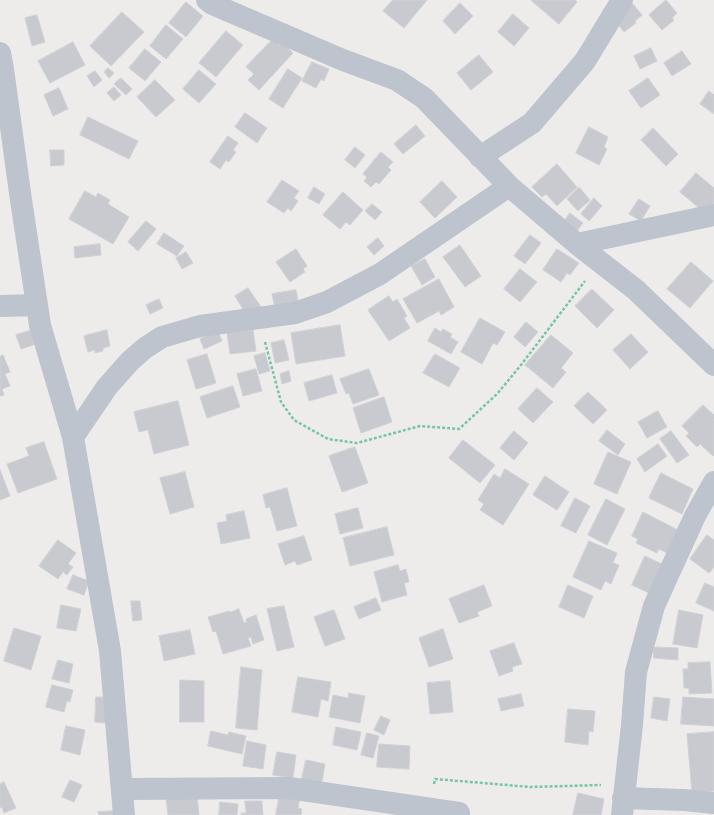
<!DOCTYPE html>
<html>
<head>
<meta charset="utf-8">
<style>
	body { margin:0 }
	canvas { display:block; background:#eeeceb }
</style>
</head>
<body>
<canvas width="714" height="815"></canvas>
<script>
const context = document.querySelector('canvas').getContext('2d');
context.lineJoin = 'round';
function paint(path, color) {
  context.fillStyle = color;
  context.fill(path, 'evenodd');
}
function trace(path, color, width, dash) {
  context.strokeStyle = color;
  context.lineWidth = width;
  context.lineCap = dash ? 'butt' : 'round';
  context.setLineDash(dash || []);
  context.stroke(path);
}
const building = new Path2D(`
	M393,0H427L404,28L383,11Z
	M531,0H575L577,2L559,24Z
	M666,0L677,13L672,18L674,20L662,30L649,15Z
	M186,2L203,16L186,37L169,23Z
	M460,3L473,16L455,34L443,21Z
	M633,4L642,15L635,21L636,23L624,32L614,19Z
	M122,12L144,32L111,66L90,46Z
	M513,14L529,28L514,46L498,32Z
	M37,15L45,42L32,46L25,18Z
	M166,25L183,39L166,59L150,46Z
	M226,31L243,45L216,77L199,63Z
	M273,39L280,46L282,43L293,53L259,90L248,80L254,74L246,67Z
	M73,42L85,65L50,83L38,61Z
	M651,48L657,61L640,69L634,56Z
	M145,49L161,62L145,81L129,68Z
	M682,51L691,64L672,76L664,63Z
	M479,55L493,72L471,90L457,73Z
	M312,62L329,69L324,81L321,79L316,88L302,81Z
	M108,68L114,73L109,78L104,72Z
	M288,69L302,78L283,108L269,99Z
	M199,70L216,84L199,103L183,89Z
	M95,71L102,80L94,87L87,76Z
	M121,78L132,89L126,95L114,84Z
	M648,78L660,95L641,108L629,91Z
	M155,80L175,100L156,117L137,97Z
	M114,87L121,95L114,101L107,93Z
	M59,88L68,109L53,116L44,95Z
	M709,91L714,95V114L700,104Z
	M245,113L267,128L257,143L235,127Z
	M88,117L138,141L129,159L80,135Z
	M416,125L425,136L403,154L394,144Z
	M589,127L608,137L604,147L607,149L599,165L576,153Z
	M653,128L678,154L666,166L641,140Z
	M228,136L238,143L233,150L236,152L229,162L226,160L220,169L210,162Z
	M355,147L365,155L355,168L345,160Z
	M50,150H64V165L51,166Z
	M381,152L393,162L388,167L391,170L379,184L376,182L371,187L364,181L367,177L363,174Z
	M557,164L577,187L557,206L546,194L542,197L532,187Z
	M696,173L714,188V203L705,213L680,192Z
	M282,180L299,191L294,198L298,201L291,211L288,208L284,213L267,202Z
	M442,181L457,197L435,218L420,202Z
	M314,187L325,194L319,204L308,198Z
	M579,187L590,200L578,211L567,199Z
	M85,191L96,197L98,193L110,200L108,204L129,217L113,244L69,219Z
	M343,192L363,210L350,225L346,222L340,229L323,215Z
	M594,198L602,206L589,221L581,214Z
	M639,199L650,206L641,221L629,214Z
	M372,204L382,212L375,220L365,211Z
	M570,213L583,223L577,231L564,221Z
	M146,221L156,229L138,251L128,242Z
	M164,233L184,246L177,256L157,244Z
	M530,235L541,243L525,264L514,256Z
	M378,238L384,246L374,255L367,247Z
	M100,244L101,255L75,258L74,247Z
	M460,245L481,276L465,287L443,257Z
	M296,249L307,266L303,269L305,272L290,282L276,262Z
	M557,249L579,263L570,275L567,273L561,282L543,270Z
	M186,252L193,263L182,269L176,258Z
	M425,259L435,277L422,285L411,266Z
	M691,262L713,281L690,308L667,289Z
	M520,269L537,282L520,302L504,289Z
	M439,279L454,307L441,315L439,311L417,323L403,299Z
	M248,288L261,307L247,316L235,296Z
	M592,289L614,310L597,328L575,306Z
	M296,290L299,305L275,309L272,294Z
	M389,296L393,302L397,299L407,316L404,318L410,328L389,341L368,310Z
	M159,299L163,308L150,314L146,305Z
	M480,318L505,332L497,345L493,343L482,364L461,352Z
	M526,322L538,332L525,347L514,337Z
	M340,325L345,356L296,364L291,333Z
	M435,328L441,332L443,329L452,334L450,337L458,342L451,354L428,341Z
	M32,330L36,344L21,349L16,335Z
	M107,330L110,346L103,348V351L95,353V350L88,352L84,336Z
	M253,330L256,351L230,354L227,333Z
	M218,331L222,341L204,349L200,339Z
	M631,334L648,352L630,369L613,350Z
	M551,335L573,353L561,368L566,372L553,388L525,365Z
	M284,340L289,360L275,363L271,343Z
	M265,353L270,371L259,374L254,356Z
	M207,354L216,383L196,389L187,360Z
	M435,354L460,368L449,387L423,373Z
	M3,355L10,372L5,374L10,386L2,389L4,395L0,396V357Z
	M256,369L262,391L243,396L237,374Z
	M369,369L379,395L353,404L349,393L346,394L340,379Z
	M289,371L291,381L282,384L280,374Z
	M332,375L337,393L309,401L304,383Z
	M233,386L240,407L207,418L200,397Z
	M537,388L553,402L533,423L518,409Z
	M588,392L607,410L593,424L574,406Z
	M384,397L392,422L361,433L353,408Z
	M178,401L189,445L154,454L148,430L139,432L134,412Z
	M703,405L714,415V419L713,420L714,421V455L713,456L700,444L697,447L686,436L689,433L682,426Z
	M658,411L667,427L647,438L638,422Z
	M607,430L625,444L618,455L599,441Z
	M514,431L528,443L514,460L500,448Z
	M671,431L689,455L677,463L660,439Z
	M463,440L495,465L480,483L449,458Z
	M44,442L57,479L18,493L7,464L29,456L26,448Z
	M658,444L667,456L645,472L637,459Z
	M355,447L368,483L342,492L329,456Z
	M608,452L631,462L617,494L594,484Z
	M505,469L529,484L503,525L480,510L484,504L478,500L494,474L500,478Z
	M0,470L10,496L0,500Z
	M185,472L194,507L170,514L160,478Z
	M661,473L693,489L682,514L649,498Z
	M545,476L569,492L557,510L533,495Z
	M287,488L297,526L277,531L270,507L266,508L263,495Z
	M575,498L590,506L576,533L561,526Z
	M606,499L625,509L607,545L588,535Z
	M358,508L363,528L340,534L335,514Z
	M244,511L250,538L221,544L217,523L227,521L226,515Z
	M643,512L678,530L667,553L659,549L657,553L636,543L638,539L632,536Z
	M387,527L394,555L350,566L343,538Z
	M707,535L714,540V567L709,573L690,559Z
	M304,536L312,560L297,565L295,561L285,565L278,544Z
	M58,540L76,553L68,564L73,567L67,575L63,572L58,579L39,566Z
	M589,541L617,553L613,563L619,565L611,584L605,581L601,590L573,577Z
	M645,556L666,566L653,595L632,585Z
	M398,565L400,571L406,569L409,582L404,583L407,595L382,602L374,572Z
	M73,575L89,581L84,595L67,589Z
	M705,583L714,587V611L696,603Z
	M484,585L492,606L477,612L479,616L459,623L449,599Z
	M568,585L593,596L584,618L559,607Z
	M376,598L381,610L359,619L354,607Z
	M131,601H140L142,620L133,621Z
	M61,605L81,609L76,631L57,628Z
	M284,606L294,647L277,651L267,609Z
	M239,609L244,623L247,622L246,619L256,615L264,640L253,644L251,637L248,638L251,646L223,654L216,631L213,632L208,617L229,611L230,612Z
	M334,610L345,639L325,646L314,617Z
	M679,610L703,615L697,648L673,644Z
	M14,628L41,636L31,670L4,661Z
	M443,629L453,659L429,667L419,638Z
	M190,630L195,654L164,661L159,636Z
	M514,643L522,664L512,667L513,671L499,676L490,651Z
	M654,647L678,648V660L654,658Z
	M58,660L73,664L69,683L52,679Z
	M710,662L712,693L689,694V688H684L683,669H688V663Z
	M241,667L262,670L257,730L236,728Z
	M298,677L331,682L328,701L321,699L318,717L292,712Z
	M180,680L204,681V722H180Z
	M450,681L453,712L430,714L427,683Z
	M52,685L73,690L70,702L67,701L64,712L46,707Z
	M349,693L365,696L360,723L329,717L333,695L348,698Z
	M521,694L524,706L501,711L498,699Z
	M96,697H108L106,723L95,722Z
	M654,697L670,699L667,721L651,718Z
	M683,697L714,699V726L681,724Z
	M568,709L595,711L593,732L589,731L588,745L565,742Z
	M381,716L390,720L384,735L374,730Z
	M66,726L85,730L80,755L61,750Z
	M336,727L361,732L357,750L333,745Z
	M211,731L228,735L229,732L246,736L242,754L208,746Z
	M714,732V791L692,792L687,734Z
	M367,733L379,736L373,758L361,755Z
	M247,741L266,745L263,769L243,766Z
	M379,744L410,746L409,769L377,767Z
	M277,752L296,755L293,778L273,775Z
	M306,760L325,764L321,787L301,783Z
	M70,780L82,785L74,802L62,797Z
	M4,782L16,808L4,813L2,807L0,808V784Z
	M280,793L300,797L298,808L302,809L301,815H276Z
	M578,793L604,799L601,815H573Z
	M197,794L199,815H168L166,798Z
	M245,801H262L263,815H241V813H246Z
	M220,802L238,804L237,815H219Z
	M113,811L114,815H99L98,812Z`);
const path = new Path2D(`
	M265,342L281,402L294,420L328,439L357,443L420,426L459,429L497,394L521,365L585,281
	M434,784L435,779L530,787L601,785`);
const minor = new Path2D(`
	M207,0L212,4L343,60L397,80L424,98L509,186L577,244L636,290L714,365
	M0,53L3,69L21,200L40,325L73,437L110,651L124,815
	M480,157L532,123L585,61L622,0
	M577,244L714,215
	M0,306L37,305
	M73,437L107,387L130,361L145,348L162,337L200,326L295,313L327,302L380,274L509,186
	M122,789L289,788L459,813
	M623,798L684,800L714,803
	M622,815L632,725L636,672L654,606L695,516L714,482`);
paint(building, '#c9cad0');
trace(building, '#d0d1d7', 1);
trace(path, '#76c5a6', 2.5, [3, 2]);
trace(minor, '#bdc4cd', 22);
</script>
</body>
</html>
